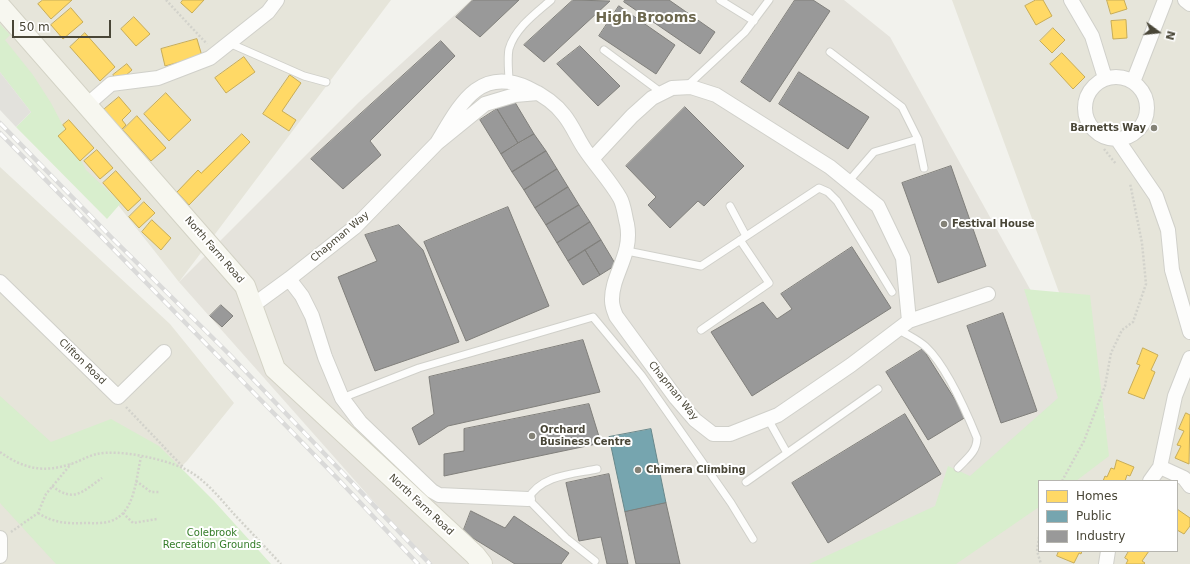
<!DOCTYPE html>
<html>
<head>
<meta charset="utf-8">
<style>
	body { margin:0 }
	#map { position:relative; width:1190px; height:564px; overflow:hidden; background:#f2f2ed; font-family:"DejaVu Sans",sans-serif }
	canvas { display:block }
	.legend { position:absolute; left:1038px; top:480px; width:140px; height:72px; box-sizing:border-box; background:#fff; border:1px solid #b6b5af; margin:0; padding:5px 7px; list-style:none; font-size:12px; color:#494637 }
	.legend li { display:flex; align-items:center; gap:8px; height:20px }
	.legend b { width:20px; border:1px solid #b6b5af }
	.north { position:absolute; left:1138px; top:12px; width:40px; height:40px; -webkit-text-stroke:3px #fff; paint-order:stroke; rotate:105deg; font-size:11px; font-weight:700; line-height:16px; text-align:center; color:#494637 }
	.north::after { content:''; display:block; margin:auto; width:14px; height:18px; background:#494637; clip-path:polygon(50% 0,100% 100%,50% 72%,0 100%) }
	.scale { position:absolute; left:12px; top:20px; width:99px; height:18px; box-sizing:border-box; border:2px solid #494637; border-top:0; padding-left:5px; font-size:12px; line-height:14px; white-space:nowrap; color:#494637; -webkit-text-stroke:3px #fff; paint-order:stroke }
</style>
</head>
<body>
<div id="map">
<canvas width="1190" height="564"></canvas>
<ul class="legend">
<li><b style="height:11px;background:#ffd966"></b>Homes</li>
<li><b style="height:11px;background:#76a5af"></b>Public</li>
<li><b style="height:11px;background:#999"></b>Industry</li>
</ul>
<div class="north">N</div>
<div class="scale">50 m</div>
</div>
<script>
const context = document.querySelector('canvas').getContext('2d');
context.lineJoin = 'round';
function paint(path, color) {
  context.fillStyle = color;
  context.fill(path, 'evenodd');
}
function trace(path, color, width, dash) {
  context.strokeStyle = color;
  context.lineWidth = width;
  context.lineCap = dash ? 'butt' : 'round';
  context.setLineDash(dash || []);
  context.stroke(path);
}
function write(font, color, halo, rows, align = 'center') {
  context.font = font + ' "DejaVu Sans",sans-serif';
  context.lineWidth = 4;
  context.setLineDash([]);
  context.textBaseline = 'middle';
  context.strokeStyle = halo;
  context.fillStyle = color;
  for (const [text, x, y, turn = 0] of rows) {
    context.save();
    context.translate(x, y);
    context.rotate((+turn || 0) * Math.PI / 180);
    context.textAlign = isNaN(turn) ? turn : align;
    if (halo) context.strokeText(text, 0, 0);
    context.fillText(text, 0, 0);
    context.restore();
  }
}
const residential = new Path2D(`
	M0,0H391L179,282L118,205L31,112L0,72Z
	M952,0H1190V564H897L1105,418ZM1039,481H1177V551H1039Z
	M0,167L170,324L234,403L187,461L83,564H0Z`);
const industrial = new Path2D(`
	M471,0H844L890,37L1101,417L894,564H429L179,282L358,103Z`);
const green = new Path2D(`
	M0,24L10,35L5,40L33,75L51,103L86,170L121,203L107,219L16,127L31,112L0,72Z
	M1024,289L1090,295L1109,456L1076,481H1039V507L956,564H809L935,506L948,466L970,476L1058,398Z
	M0,396L51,442L111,419L159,446L214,501L271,564H56L0,503Z`);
const parking = new Path2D(`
	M0,72L31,112L16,127L0,110Z`);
const homes = new Path2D(`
	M43,0H72L51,19L38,4Z
	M183,0H204L192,13L181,3Z
	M1036,0H1043L1052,16L1036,25L1025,6Z
	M1107,0H1124L1127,9L1111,14Z
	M71,8L83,22L63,39L51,25Z
	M134,17L150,34L136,46L121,29Z
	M1126,20L1127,38L1113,39L1111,21Z
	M1053,28L1065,40L1052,53L1040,41Z
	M85,33L115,67L100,81L70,47Z
	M197,39L202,56L165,66L161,49Z
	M1062,53L1085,77L1073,89L1050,64Z
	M244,57L255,72L226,93L215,78Z
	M127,64L132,70L118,82L113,75Z
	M290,75L301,83L282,111L296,120L289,131L263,114Z
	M166,93L191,120L169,141L144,114Z
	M119,97L131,111L122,120L126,125L119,132L101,112Z
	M137,116L166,148L151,161L123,130Z
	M69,120L94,148L80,161L58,136L66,129L63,125Z
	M242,134L250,142L189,205L177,192L198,170L201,173Z
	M97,150L113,168L100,179L84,161Z
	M116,171L141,199L128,211L103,183Z
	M144,202L155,213L139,228L129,217Z
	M152,220L171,238L161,250L142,232Z
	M1143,348L1158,355L1151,370L1155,372L1144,399L1128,393L1140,365L1137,364Z
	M1186,413L1190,415L1189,464L1175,458L1181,446L1177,445L1184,431L1179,429Z
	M1117,460L1134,467L1130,476L1127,475L1125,481H1103L1105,476L1107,477L1111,468L1114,469Z
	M1177,509L1190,518V526L1184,534L1177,530Z
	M1059,551H1082L1081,554L1079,553L1074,563L1057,556Z
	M1129,551H1149L1142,561L1145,563L1144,564H1126L1128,560L1125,558Z`);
const public = new Path2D(`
	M651,429L666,503L625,512L609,437Z`);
const industry = new Path2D(`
	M473,0H519L480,37L456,17Z
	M573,0L610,1L544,62L524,45Z
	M625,0H669L715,32L700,54L624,2Z
	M795,0H813L830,11L770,102L741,82Z
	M619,6L675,45L656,74L599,36Z
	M441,41L455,56L370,141L381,155L343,189L311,159Z
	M580,46L620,86L598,106L557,64Z
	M799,72L869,117L848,149L779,104Z
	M513,99L534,134L518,143L497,109Z
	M685,107L744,166L704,206L698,201L670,228L648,205L656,197L626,166Z
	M497,109L518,143L501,154L480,120Z
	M534,134L546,151L512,172L501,154Z
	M546,151L557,169L524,190L512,172Z
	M951,166L986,266L938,283L902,183Z
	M557,169L568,187L535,208L524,190Z
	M568,187L579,205L546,225L535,208Z
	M579,205L590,222L557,243L546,225Z
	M508,207L549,306L466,341L424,242Z
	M590,222L601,240L568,261L557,243Z
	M399,225L423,250L459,342L375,371L338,277L377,261L365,235Z
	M601,240L616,265L600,275L585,250Z
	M852,247L891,308L752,396L711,332L763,302L777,319L792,309L781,294Z
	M585,250L600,275L583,285L568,261Z
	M221,305L233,316L222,327L210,316Z
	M1003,313L1037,411L1001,423L967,326Z
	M583,340L600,392L448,426L419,445L412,428L434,414L429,377Z
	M923,349L966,417L928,440L886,372Z
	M589,404L601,443L444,476V454L464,451V429Z
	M905,414L941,474L828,543L792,483Z
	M609,474L628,564H607L601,537L579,541L566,483Z
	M666,503L680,564H636L625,512Z
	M471,511L505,528L514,516L569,553L561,564H515L463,532Z`);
const path = new Path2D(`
	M166,0L207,44
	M1104,149L1116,164
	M126,407L183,467
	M0,452C24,469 43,473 71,464C80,461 88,456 97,454C119,449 163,459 183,468C203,477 219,497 233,513C249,530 265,547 281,564
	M136,481L151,492H159
	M1062,481L1084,441L1105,386L1111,353L1122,330L1133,322L1146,284L1142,243L1130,183
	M52,486C74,503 82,492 102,478
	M38,513C52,522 66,524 83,523C91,523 103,524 111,521C135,513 136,478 141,457
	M123,513L133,523L157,519
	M11,532L38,513L46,494L71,464
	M1039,537L1037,551L1041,564`);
const lane = new Path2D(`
	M720,0L754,21
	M229,43L304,76L326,82
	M604,50L662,93
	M830,52L902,107L918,139L924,168
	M509,83C509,72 507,59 509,49C515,28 536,13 551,0
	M687,86L745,32L769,0
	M848,182L874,152L918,139
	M730,206L746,236
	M627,251L701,266L819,188L828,192L837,201L892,292
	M898,329C907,335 919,340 926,347C947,367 966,411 977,438C977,452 967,458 958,468
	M701,330L769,283L740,240
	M342,398L419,368L593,317L642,376L731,503L753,539
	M768,419L787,453
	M746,482L878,389
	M595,561L566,538L528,499C541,475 573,474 597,469`);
const street = new Path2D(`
	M1071,0L1092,36L1105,78
	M1185,0L1190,4
	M1085 108a31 31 0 1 1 62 0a31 31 0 1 1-62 0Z
	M1133,82L1165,0
	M88,104L111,84L158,78L210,58L268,12L277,0
	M1117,139L1156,196L1168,230L1172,270L1190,332
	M437,143C459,107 478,65 528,88C541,94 555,103 564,115C573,126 578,140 586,151C597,167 611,182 620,198C624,205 625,217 627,224C633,255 611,275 612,301C612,306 614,311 616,316L676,398L695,420L713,434H730L778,415L851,365L909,321L988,294
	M592,159L632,116L652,98L672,88L691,87L716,95L830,167L878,206L903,258L909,321
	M289,279L302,296L312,316L325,357L342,398L360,422L432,491L439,495L528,499
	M0,282L118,397L164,352
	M252,306L289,279L355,227L437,143L485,104L515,95L538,93
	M1160,467L1184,478L1190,486
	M1150,481L1160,467L1175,396L1190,358
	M0,538V556
	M1106,564L1108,551`);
const secondary = new Path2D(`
	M0,6L245,286L275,369L475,555L482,564`);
const rail = new Path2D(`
	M0,123L113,239L229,354L430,564
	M0,133L338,479L418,564`);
const markers = [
	[1154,128,4,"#848277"],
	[944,224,4,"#848277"],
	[532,436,4,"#848277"],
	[638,470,4,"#848277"]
];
const poiNames = [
	["Barnetts Way",1146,128,"right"],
	["Festival House",952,224],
	["Orchard",540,430],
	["Business Centre",540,442],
	["Chimera Climbing",646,470]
];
const streetNames = [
	["Chapman Way",340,237,-40],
	["North Farm Road",214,250,49],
	["Clifton Road",82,362,44],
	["Chapman Way",673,391,51],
	["North Farm Road",421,505,43]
];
const parkNames = [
	["Colebrook",212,533],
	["Recreation Grounds",212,545]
];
const districtNames = [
	["High Brooms",646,18]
];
paint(residential, '#e6e5da');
paint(industrial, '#e5e3dc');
paint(green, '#d8eecd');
paint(parking, '#e2e1dc');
paint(homes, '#ffd966');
trace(homes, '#c8ad58', 1);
paint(public, '#76a5af');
trace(public, '#68888b', 1);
paint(industry, '#999');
trace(industry, '#81807c', 1);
trace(lane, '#d0d0ca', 9);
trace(street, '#d0d0ca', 16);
trace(secondary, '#d3d2c5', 22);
trace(path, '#d2d2cb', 2.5, [2, 2]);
trace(lane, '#fdfdfc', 7);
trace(street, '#fdfdfc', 14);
trace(secondary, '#f7f7f0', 20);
trace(rail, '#dadad9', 4.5);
trace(rail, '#fff', 3, [9]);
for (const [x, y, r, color] of markers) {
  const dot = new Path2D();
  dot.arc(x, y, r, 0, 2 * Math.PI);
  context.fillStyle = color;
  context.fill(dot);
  trace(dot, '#fff', 1.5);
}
write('bold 10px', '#494637', '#fff', poiNames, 'left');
write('10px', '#494637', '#fff', streetNames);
write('10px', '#347d28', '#fff', parkNames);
write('bold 14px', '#6c674e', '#fff', districtNames);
</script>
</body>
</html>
